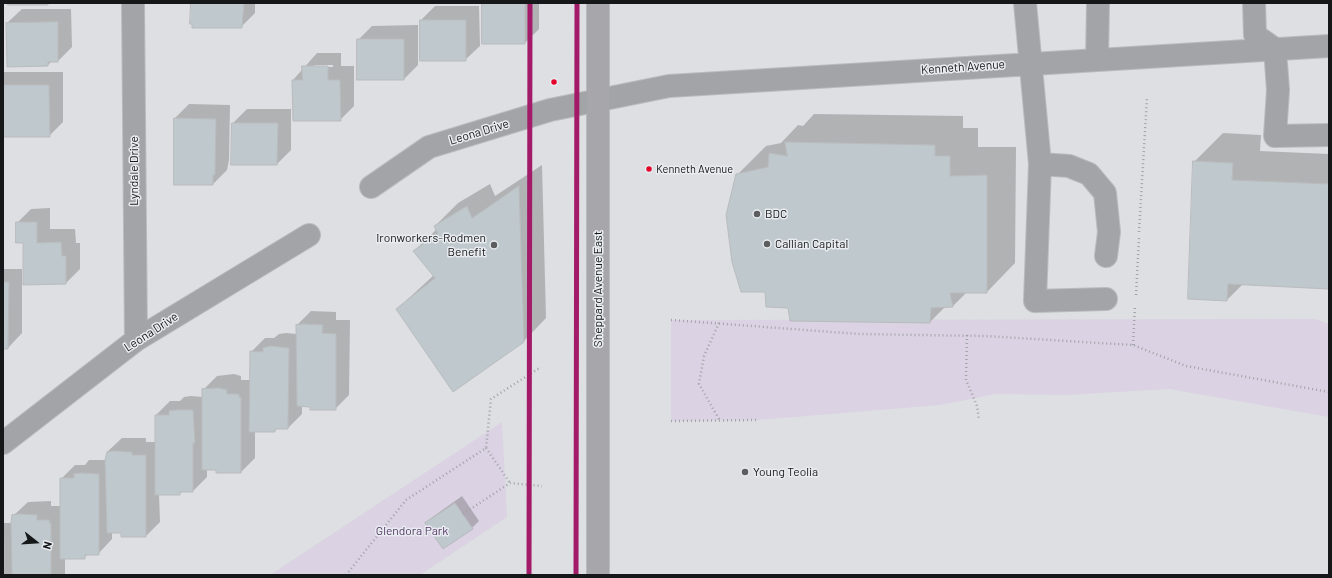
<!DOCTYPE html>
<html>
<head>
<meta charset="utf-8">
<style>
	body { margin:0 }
	#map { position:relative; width:1332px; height:578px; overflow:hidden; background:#dddfe2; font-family:Barlow,sans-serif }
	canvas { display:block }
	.frame { position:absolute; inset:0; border:4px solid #161718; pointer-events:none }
	.north { position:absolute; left:16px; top:522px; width:40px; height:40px; -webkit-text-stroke:3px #e9ecf0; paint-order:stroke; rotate:107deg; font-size:11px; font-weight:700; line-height:16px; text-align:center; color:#161718 }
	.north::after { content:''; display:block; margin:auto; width:14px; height:18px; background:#161718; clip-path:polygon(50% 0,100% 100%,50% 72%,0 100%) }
</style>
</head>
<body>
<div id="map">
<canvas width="1332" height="578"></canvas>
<div class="frame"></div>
<div class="north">N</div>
</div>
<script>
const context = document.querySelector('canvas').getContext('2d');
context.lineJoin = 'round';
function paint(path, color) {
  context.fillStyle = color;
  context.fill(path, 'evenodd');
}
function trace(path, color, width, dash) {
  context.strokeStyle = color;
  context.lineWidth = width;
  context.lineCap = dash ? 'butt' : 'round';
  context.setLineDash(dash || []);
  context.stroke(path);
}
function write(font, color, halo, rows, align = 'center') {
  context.font = font + ' Barlow,sans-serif';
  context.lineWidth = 3;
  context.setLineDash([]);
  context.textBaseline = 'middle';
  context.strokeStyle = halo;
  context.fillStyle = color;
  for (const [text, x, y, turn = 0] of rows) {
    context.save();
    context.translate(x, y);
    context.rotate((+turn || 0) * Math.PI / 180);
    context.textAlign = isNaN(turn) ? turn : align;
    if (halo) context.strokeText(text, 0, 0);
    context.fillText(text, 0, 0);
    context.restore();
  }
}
const green = new Path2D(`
	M1315,319L1329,324V417L1169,389L1065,395L996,394L940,405L758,420L671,421V320Z
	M502,422L507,517L420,575H270Z`);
const shadow = new Path2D(`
	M192,3H255V13L241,27Z
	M483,3H539V29L525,43Z
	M435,6H479L480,46L465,60L421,20Z
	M22,9H71L72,47L58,61H52L48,65L7,23Z
	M418,25V65L404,79L358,40L372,26Z
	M317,53H341V66H354V106L340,120L293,80ZM315,65H333V67H313Z
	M3,72H63V122L49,136H3Z
	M189,104L230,105L229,160L227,170L213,184L175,118Z
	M247,109H291V150L277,164L233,123Z
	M814,114L963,116V128H978V147H1016L1015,263L987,292H967L953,306H946L930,322L789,307L737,175L766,146L781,143L798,125L803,126Z
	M1223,133L1261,135L1260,151L1329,154V288L1243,284L1227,300L1194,162Z
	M542,165L546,318L523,342L397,309L434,275L414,251L437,229L435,226L458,203L490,184L495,196Z
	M50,208V229H75L76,243H80V269L66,283L24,242L17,223L31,209Z
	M3,269H22V333L8,348H3Z
	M311,311L336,312V320H350L349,395L335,409L302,405V414L288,428H278L274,431H255V458L241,472L207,469V477L193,491H183L179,494H159L160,522L146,536L112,532V539L98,554H88L84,558H65V575H3V523H13V516L28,502L51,501V506H61V479L75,465H85L89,460H107V452L122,438H146V442H156V415L170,401H180L184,397L191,396L203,397V390L217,376L234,374L241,376V380H251V352L265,338H274L279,334L286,333L297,334V325Z
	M462,496L479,521L472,528L426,523L434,516Z`);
const building = new Path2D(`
	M8,3H48V5H8Z
	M191,3H244L242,28H192V24H190Z
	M482,3H525V44H482Z
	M420,20H466V61H420Z
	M58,22V62H48V66L7,67L6,23Z
	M357,39H404V80H357Z
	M302,66H328V80H340L341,121H293L292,80H302Z
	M3,85H49L50,137H3Z
	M174,118L216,119L215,175H213V185H174Z
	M232,123H278L277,165H231Z
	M785,142L935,145V156H950V176L987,175V293H950L953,307L931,308L930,323L790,321L788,308L766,307L765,292H741L732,262L726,215L736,174L768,167L769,153L787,156Z
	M1193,161L1233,163L1232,180L1329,184V289L1228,284L1227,301L1188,299Z
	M519,186L524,342L453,392L396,309L435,278L413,251L438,234L434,226L467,206L472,218Z
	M16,222H37V243L61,242L62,256H66V284L23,285V243H16Z
	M3,282H9L8,349H3Z
	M304,324L323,325L322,333L336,334V410H310V407L297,406L296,325Z
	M271,346L289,348L288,429H275V432H249L250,351L263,352V348Z
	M219,388L227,390V394H239V397H241V473H216V470H202V389Z
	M176,410H193L195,443H193V492H180V495H155V415H169V411Z
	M114,451L132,452V455H146V537H121V533H107L105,460L107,452Z
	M82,473L99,474V555H85V559H60V478H74V474Z
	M455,503L473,529L443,549L425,523Z
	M20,514L37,515V520H50L49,523H51V575H12L11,523L12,515Z
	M3,537H4V575H3Z`);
const path = new Path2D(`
	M1139,232L1147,98
	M1136,295L1139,238
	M671,320L859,334L985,336L1133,345L1186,366L1329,392
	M719,323L704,356L699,384L720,421
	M967,335L966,380L977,406L979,420
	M1133,345L1135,306
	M671,421L758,420
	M486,448L510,483
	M463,514L510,483L542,486
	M346,575L406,500L486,448L491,399L541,367`);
const minor = new Path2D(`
	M133,3L136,340
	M1025,3L1040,164L1035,301L1106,299
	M1254,3L1255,35L1275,49L1278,90L1275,136L1329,135
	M1097,59L1098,3
	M1040,164L1069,166L1089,174L1105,193L1109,232L1106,256
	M371,187L429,147L550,110L669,86L1329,46
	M3,443L136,340L309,235`);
const major = new Path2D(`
	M598,3V575`);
const metro1 = new Path2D(`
	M529,575L530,3
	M576,575L577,3`);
const markers = [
	[554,82,3.5,"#e4002b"],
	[649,169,3.5,"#e4002b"],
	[757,214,4,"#5c5d5f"],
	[767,244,4,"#5c5d5f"],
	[494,245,4,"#5c5d5f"],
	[745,472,4,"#5c5d5f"]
];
const busNames = [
	["Kenneth Avenue",656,169]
];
const streetNames = [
	["Kenneth Avenue",963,67,-4],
	["Leona Drive",479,132,-17],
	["Lyndale Drive",134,171,-90],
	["Sheppard Avenue East",598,289,-90],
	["Leona Drive",151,332,-33]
];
const poiNames = [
	["BDC",765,214],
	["Ironworkers-Rodmen",486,238,"right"],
	["Benefit",486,252,"right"],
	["Callian Capital",775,244],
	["Young Teolia",753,472]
];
const parkNames = [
	["Glendora Park",412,531]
];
paint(green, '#dbd2e3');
paint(shadow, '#0003');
paint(building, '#bec8cd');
trace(building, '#b9bbbd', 1);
trace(minor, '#babbbd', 24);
trace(major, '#babbbd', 24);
trace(path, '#a2a3a6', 2.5, [1, 3]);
trace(minor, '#a2a4a8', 22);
trace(major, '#a6a6ab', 22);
trace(metro1, '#a21a68', 5);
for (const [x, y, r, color] of markers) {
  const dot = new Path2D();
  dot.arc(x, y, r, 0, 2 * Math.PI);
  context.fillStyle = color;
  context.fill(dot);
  trace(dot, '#e9ecf0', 1.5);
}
write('11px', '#161718', '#e9ecf0', busNames, 'left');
write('12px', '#161718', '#e9ecf0', streetNames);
write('12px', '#161718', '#e9ecf0', poiNames, 'left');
write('12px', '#563967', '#e9ecf0', parkNames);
</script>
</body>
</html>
